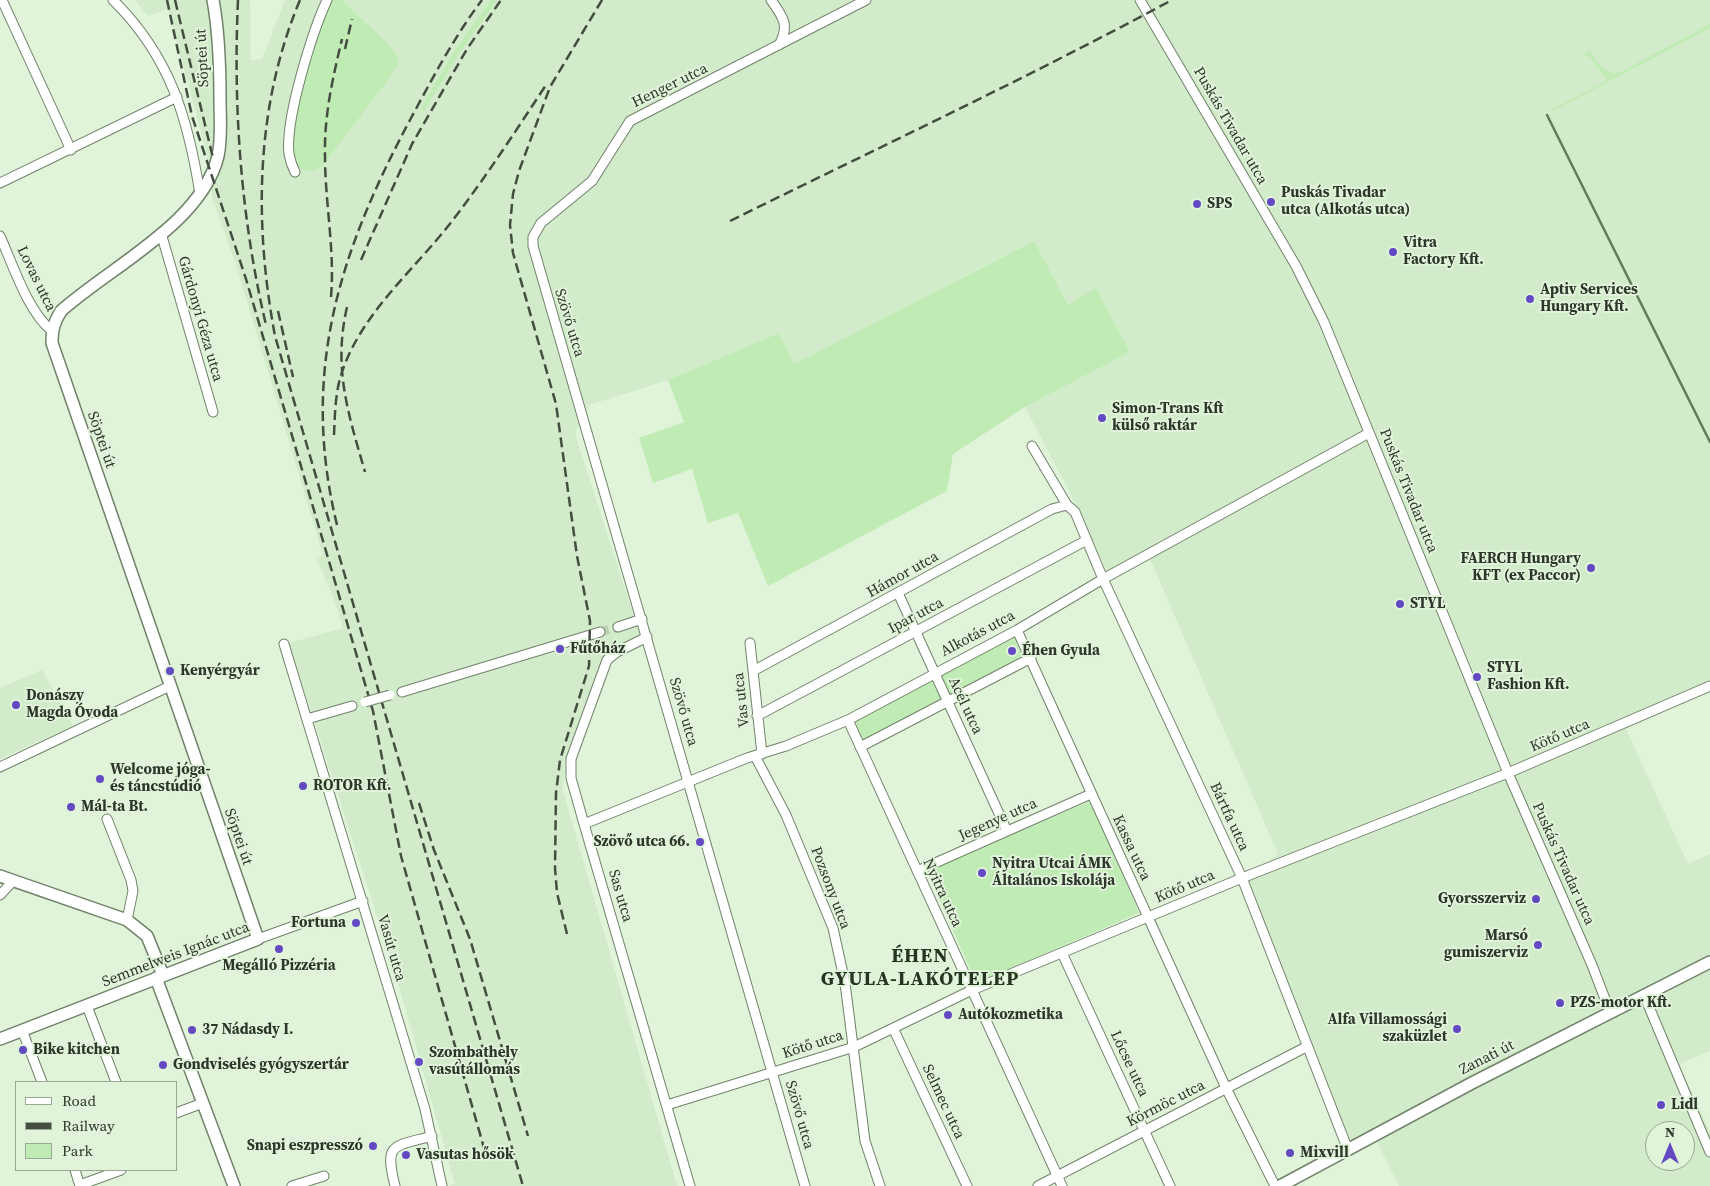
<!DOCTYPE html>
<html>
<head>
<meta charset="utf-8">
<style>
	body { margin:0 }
	#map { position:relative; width:1710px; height:1186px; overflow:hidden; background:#dff4d9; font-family:"Source Serif 4",serif }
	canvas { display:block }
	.legend { position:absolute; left:15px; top:1081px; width:162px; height:90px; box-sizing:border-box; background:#dff4d9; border:1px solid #98a893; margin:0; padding:6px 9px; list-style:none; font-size:15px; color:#2e362b }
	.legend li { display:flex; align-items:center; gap:10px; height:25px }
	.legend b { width:25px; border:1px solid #98a893 }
	.north { position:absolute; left:1645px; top:1121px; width:50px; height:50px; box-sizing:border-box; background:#dff4d9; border:1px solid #98a893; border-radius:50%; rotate:0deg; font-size:14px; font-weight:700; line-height:20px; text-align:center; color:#2e362b }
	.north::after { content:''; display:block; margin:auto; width:18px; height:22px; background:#6349c2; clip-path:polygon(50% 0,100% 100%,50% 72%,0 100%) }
</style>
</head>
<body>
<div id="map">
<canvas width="1710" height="1186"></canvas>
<ul class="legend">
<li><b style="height:6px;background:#fff"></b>Road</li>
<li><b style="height:6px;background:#434d40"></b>Railway</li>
<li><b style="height:14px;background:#c1ebb4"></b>Park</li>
</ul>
<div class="north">N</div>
</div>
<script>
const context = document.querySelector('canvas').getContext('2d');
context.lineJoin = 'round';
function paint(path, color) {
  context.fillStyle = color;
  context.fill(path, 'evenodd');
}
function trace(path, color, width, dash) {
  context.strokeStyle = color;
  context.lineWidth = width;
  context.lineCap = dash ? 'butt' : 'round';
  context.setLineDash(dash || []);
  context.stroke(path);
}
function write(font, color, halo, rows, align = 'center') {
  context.font = font + ' "Source Serif 4",serif';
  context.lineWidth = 4;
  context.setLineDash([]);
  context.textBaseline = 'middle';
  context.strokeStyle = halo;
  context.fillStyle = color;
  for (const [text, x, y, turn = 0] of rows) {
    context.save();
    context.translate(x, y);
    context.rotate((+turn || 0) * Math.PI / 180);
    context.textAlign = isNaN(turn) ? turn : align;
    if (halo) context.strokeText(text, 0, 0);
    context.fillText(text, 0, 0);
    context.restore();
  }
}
const built = new Path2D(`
	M135,0H250L251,60L262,59L285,0H1710V691L1626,729L1688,864L1710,854V1051L1679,1064L1710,1132V1186H1399L1375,1138L1351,1150L1243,878L1278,854L1147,552L1107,571L1069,491L1025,407L1130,352L1096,288L1069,306L1033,241L794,364L779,333L668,380L589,405L575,434L641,639L607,650L565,760L563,791L677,1186H450L455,1184L394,969L289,643L343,628L333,596L316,558L323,555L238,271L212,197L209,162L168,9L148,16ZM1655,1131H1685V1161H1655Z
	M42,670L73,726L0,759V688Z`);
const green = new Path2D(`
	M331,0H342L389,45L398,58V63L388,80L323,165C316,170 311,173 302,169C274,158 321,23 331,0Z
	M491,0H497L460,52L424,111L420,110L453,53Z
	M1710,24V28L1551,112V110L1606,81V79L1590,57L1585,56V53L1590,50C1596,61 1604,75 1619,73Z
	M1034,241L1068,305L1096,288L1130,352L1025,407L953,454L947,491L768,586L738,513L708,523L692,469L653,483L639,438L684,422L668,380L779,333L794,364Z
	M1013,636L1023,656L862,741L852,721Z
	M1091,801L1139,913L976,983L927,871Z`);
const stream = new Path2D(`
	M1547,115L1710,442`);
const streetTunnel = new Path2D(`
	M600,632L618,627`);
const street = new Path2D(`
	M2,0L71,150
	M113,0C170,56 188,118 200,194
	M771,0C783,17 790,25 779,45
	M1140,0L1296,266L1324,322L1508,773L1592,965L1610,1012
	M295,172C292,166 290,160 289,154C285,119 312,33 327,0
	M0,183L177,97
	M161,233L213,412
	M0,236C13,265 28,312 52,331
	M1032,446L1067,505L1075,512L1103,579L1242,878L1348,1150
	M898,593L1007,831
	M618,627L642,619
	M1017,630L1226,1088L1275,1186
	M647,637L617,652L607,660L571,759V778L584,824L690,1186
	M750,643L762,754
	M284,644L425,1109L442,1186
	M753,671L1052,509L1067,505
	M402,692L600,632
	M757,716L1087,540
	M307,719L352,706
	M848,720L1062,1186
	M860,747L1031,658
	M755,756L786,815L833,928L845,983L865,1141L880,1186
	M0,767L170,686
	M107,819L131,880L133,891L127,920
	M584,824L747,758L786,746L848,720L1017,630L1103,579L1369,433
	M917,871L1091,794
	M0,895L14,880
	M258,939L363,901
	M1062,953L1170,1186
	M1644,995L1710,1152
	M87,1006L116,1082
	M22,1030L42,1082
	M894,1030L967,1186
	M667,1105L854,1047L972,990L1242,878L1508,773L1710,686
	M176,1113L203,1103
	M75,1170L80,1186
	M80,1185L121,1170
	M292,1186L324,1176
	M395,1186C384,1142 393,1147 432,1136
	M805,1186L533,246V237L541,223L592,181L630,121L866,0
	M1038,1186L1306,1047`);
const secondary = new Path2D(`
	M0,876L127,920L147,936L163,975
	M156,978L234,1186
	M0,1039L258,939L52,343C52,330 54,322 61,311C110,267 202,223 218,156C222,138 220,117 220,99C220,66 219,32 213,0
	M1280,1186L1472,1083L1710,962`);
const rail = new Path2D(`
	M167,0L192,116L246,279L373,711L401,856L484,1148
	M175,0L213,158
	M238,0C233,108 241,219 266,325
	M300,0C255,107 254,224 275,336L523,1186
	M345,49L352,19
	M730,221C878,148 1027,78 1172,0
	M361,260L412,144L467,49L501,0
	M331,297C335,250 325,203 325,156C324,115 333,77 342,39
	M347,307C333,368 348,413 365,472
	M278,311L293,377
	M334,435C335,415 335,395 341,375C360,315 411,273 449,225C484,180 515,132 546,85
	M337,525C300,373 339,253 410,120C432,79 454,37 482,0
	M419,803L434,850L470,939L528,1136
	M567,934L557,893L555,868L556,793L560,760L589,666L590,621L577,556L556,404L513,253L510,225L513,194L519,171L550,87L602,0`);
const streetBridge = new Path2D(`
	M365,702L390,695`);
const markers = [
	[1271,202,5,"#6349c2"],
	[1197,204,5,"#6349c2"],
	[1393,252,5,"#6349c2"],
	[1530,299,5,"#6349c2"],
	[1102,418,5,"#6349c2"],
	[1591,568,5,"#6349c2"],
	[1400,604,5,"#6349c2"],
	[560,649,5,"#6349c2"],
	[1012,651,5,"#6349c2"],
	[170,671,5,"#6349c2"],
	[1477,677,5,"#6349c2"],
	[16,705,5,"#6349c2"],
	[100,779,5,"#6349c2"],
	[303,786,5,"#6349c2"],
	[71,807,5,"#6349c2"],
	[700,842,5,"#6349c2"],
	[982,873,5,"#6349c2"],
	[1536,899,5,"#6349c2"],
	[356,923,5,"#6349c2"],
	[1538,945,5,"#6349c2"],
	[279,949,5,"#6349c2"],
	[1560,1003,5,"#6349c2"],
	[948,1015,5,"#6349c2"],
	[1457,1029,5,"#6349c2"],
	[192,1030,5,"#6349c2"],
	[23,1050,5,"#6349c2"],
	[419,1062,5,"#6349c2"],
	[163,1065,5,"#6349c2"],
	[1661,1105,5,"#6349c2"],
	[373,1146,5,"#6349c2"],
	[1290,1153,5,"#6349c2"],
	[406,1155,5,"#6349c2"]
];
const streetNames = [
	["Söptei út",203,58,-93],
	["Henger utca",670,86,-26],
	["Puskás Tivadar utca",1230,126,60],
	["Lovas utca",36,279,64],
	["Gárdonyi Géza utca",200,319,74],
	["Szövő utca",569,323,73],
	["Söptei út",101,440,71],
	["Puskás Tivadar utca",1408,491,68],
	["Hámor utca",903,575,-29],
	["Ipar utca",916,616,-28],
	["Alkotás utca",978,634,-28],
	["Vas utca",742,700,-96],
	["Acél utca",965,706,65],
	["Szövő utca",683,712,74],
	["Kötő utca",1560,736,-23],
	["Bártfa utca",1229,817,65],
	["Jegenye utca",998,820,-24],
	["Söptei út",238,837,71],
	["Kassa utca",1131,848,65],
	["Puskás Tivadar utca",1563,864,66],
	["Kötő utca",1185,887,-23],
	["Pozsony utca",830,888,69],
	["Nyitra utca",942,893,65],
	["Sas utca",620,896,74],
	["Vasút utca",391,948,74],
	["Semmelweis Ignác utca",176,955,-21],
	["Kötő utca",813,1045,-18],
	["Zanati út",1487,1058,-27],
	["Lőcse utca",1129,1064,65],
	["Selmec utca",943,1102,65],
	["Körmöc utca",1166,1104,-27],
	["Szövő utca",799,1115,74]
];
const poiNames = [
	["Puskás Tivadar",1281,193],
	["utca (Alkotás utca)",1281,210],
	["SPS",1207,204],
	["Vitra",1403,243],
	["Factory Kft.",1403,260],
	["Aptiv Services",1540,290],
	["Hungary Kft.",1540,307],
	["Simon-Trans Kft",1112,409],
	["külső raktár",1112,426],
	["FAERCH Hungary",1581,559,"right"],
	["KFT (ex Paccor)",1581,576,"right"],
	["STYL",1410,604],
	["Fűtőház",570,649],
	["Éhen Gyula",1022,651],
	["STYL",1487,668],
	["Fashion Kft.",1487,685],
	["Kenyérgyár",180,671],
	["Donászy",26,696],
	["Magda Óvoda",26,713],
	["Welcome jóga-",110,770],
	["és táncstúdió",110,787],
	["ROTOR Kft.",313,786],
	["Mál-ta Bt.",81,807],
	["Szövő utca 66.",690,842,"right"],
	["Nyitra Utcai ÁMK",992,864],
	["Általános Iskolája",992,881],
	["Gyorsszerviz",1526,899,"right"],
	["Fortuna",346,923,"right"],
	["Marsó",1528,936,"right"],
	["gumiszerviz",1528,953,"right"],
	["Megálló Pizzéria",279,966,"center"],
	["PZS-motor Kft.",1570,1003],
	["Autókozmetika",958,1015],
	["Alfa Villamossági",1447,1020,"right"],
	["szaküzlet",1447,1037,"right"],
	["37 Nádasdy I.",202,1030],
	["Bike kitchen",33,1050],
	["Szombathely",429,1053],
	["vasútállomás",429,1070],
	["Gondviselés gyógyszertár",173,1065],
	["Lidl",1671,1105],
	["Snapi eszpresszó",363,1146,"right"],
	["Mixvill",1300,1153],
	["Vasutas hősök",416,1155]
];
const districtNames = [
	["ÉHEN",920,957],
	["GYULA-LAKÓTELEP",920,980]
];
paint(built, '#d2ebca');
paint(green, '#c1ebb4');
trace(stream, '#5e7e54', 2.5);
trace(streetTunnel, '#bcceb6', 9, [9, 4.5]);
trace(street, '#70826a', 11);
trace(secondary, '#70826a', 14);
trace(street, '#fff', 9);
trace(secondary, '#fff', 11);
trace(rail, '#434d40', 2.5, [10, 5]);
trace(streetBridge, '#70826a', 11, []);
trace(streetBridge, '#fff', 9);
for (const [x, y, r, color] of markers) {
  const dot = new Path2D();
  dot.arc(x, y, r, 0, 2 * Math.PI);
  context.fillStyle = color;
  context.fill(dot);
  trace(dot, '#dff4d9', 2);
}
write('15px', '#2e362b', '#dff4d9', streetNames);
write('bold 15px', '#2e362b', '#dff4d9', poiNames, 'left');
context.letterSpacing = '1px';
write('bold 20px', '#253520', '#dff4d9', districtNames);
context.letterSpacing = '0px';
</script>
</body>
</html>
